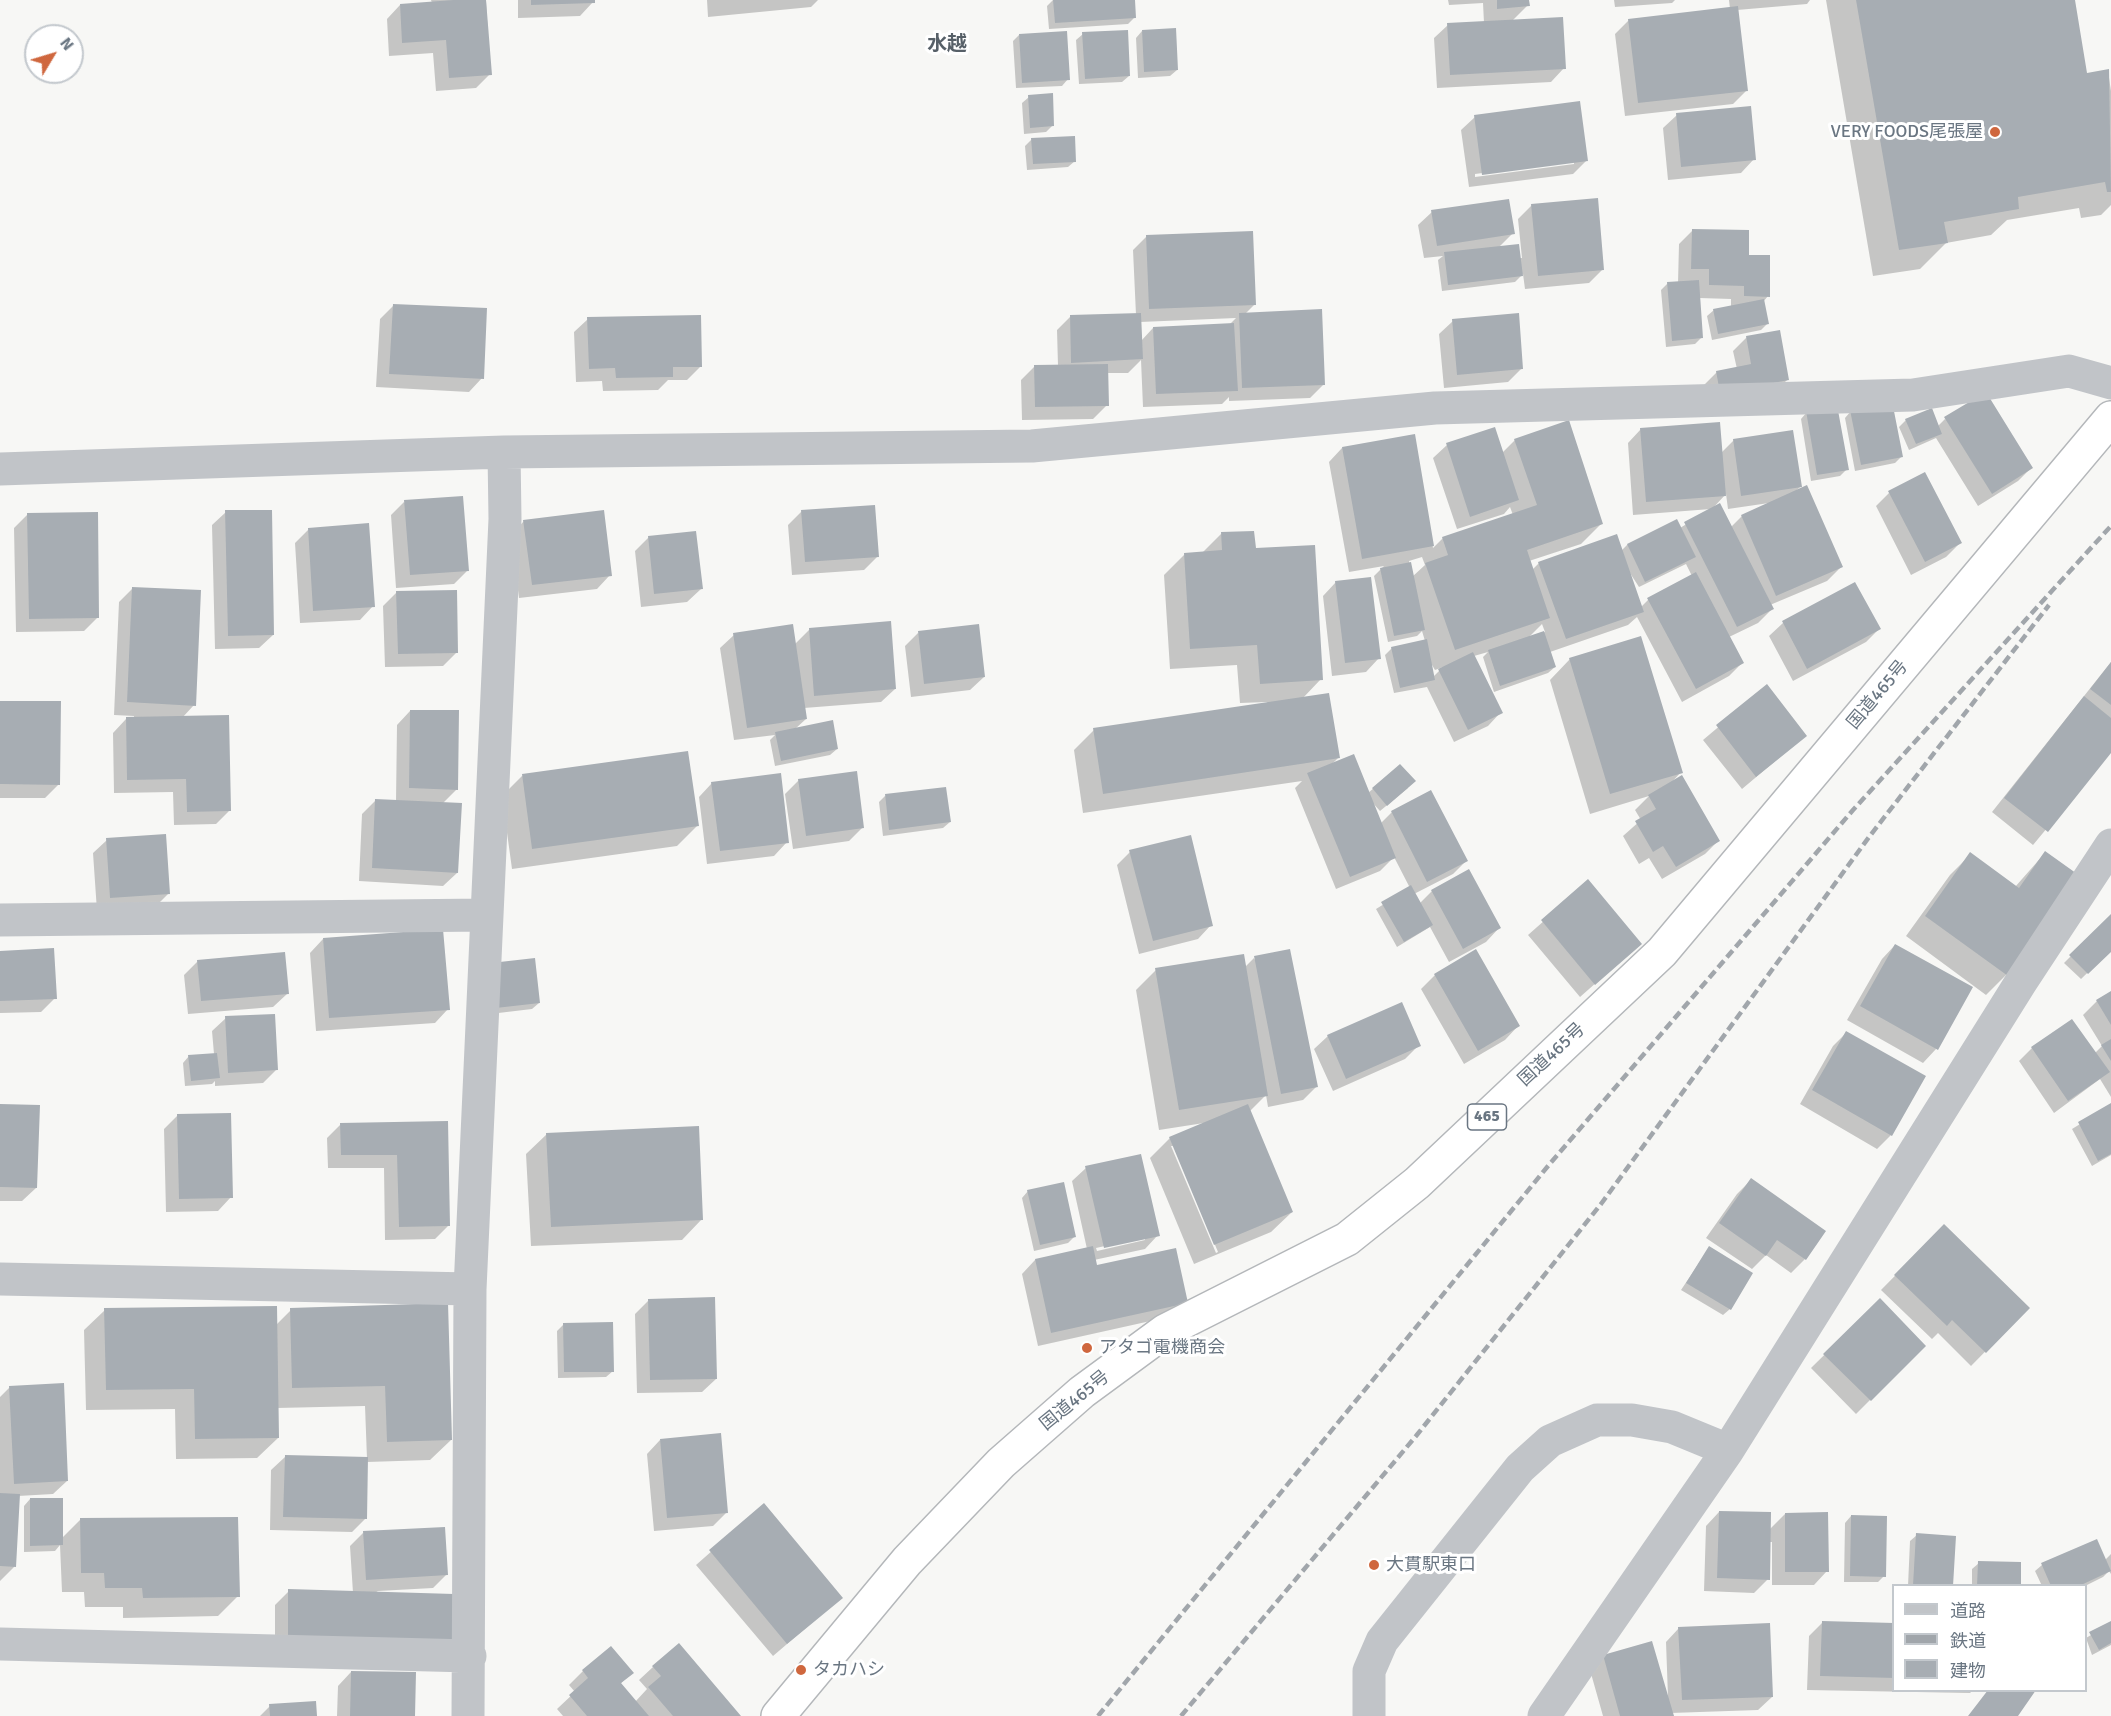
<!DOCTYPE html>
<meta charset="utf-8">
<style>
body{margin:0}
#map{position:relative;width:2111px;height:1716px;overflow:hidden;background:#f7f7f5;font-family:Signika,"Noto Sans JP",sans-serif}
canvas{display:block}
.legend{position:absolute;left:1892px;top:1584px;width:195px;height:108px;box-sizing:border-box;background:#fff;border:2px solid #c3c8cd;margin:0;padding:8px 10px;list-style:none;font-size:18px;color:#6a7682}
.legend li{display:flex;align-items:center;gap:12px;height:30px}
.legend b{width:30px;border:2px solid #c3c8cd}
.north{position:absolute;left:24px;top:24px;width:60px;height:60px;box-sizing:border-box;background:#fff;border:2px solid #c3c8cd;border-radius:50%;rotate:52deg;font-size:16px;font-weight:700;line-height:24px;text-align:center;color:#6a7682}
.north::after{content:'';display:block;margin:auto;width:21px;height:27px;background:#cf673e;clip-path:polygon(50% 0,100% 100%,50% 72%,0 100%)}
</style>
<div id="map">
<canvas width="2111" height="1716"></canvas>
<ul class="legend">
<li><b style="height:8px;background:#c1c4c8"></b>道路</li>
<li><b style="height:8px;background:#a1a6ab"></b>鉄道</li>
<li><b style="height:16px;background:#a7adb3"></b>建物</li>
</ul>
<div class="north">N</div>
</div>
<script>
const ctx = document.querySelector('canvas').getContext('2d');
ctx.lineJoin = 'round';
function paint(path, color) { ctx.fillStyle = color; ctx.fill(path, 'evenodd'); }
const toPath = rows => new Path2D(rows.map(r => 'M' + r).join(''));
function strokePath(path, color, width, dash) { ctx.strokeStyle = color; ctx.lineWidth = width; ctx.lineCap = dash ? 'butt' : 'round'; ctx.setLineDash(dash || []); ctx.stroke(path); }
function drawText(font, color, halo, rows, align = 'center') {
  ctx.font = font + ' Signika,"Noto Sans JP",sans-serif'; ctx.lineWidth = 6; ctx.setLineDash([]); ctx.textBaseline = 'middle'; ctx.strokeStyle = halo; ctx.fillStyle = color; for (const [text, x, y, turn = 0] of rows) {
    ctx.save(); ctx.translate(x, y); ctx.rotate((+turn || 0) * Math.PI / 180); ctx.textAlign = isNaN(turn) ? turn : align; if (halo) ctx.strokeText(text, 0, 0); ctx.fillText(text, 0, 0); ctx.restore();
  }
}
paint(toPath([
 [431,0,486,0,490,74,476,88,436,91,433,53,389,56,387,19,400,5,432,3],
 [518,0,593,0,593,2,580,16,518,18],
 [707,0,818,0,811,7,708,17],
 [1053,0,1133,0,1134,18,1128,24,1049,29,1047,6],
 [1448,0,1528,0,1528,5,1512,21,1564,68,1551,82,1437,88,1434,38,1448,25,1484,23,1483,3,1449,5],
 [1614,0,1675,0,1672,3,1615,7],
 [1729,0,1810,0,1807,4,1737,10,1746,91,1733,104,1625,116,1615,34,1629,20,1730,9],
 [1826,0,2073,0,2086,75,2108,71,2111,91,2111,205,2101,215,2081,218,2079,208,2007,220,1991,235,1946,243,1920,269,1873,276],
 [1142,31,1177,70,1170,76,1138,78,1136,38],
 [1083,34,1129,76,1122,82,1079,84,1076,40],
 [1019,35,1068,79,1062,86,1016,88,1013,41],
 [1029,97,1053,125,1046,132,1024,134,1022,103],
 [1677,115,1754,159,1741,173,1668,180,1663,128],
 [1475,117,1587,160,1573,174,1469,187,1461,130],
 [1574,161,1574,164,1475,177,1475,174],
 [1032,139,1075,161,1068,167,1027,170,1025,146],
 [1532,205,1602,270,1589,283,1525,289,1523,274,1515,282,1442,291,1438,260,1443,256,1424,258,1418,225,1432,212,1513,233,1499,247,1519,258,1522,258,1518,219],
 [1693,230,1748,257,1768,296,1763,302,1768,323,1761,330,1712,340,1707,316,1714,310,1731,307,1731,299,1699,298,1702,337,1695,344,1666,347,1661,290,1668,283,1678,283,1679,244],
 [1147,236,1255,304,1245,314,1324,384,1310,398,1229,401,1229,397,1222,404,1143,407,1141,360,1128,373,1107,373,1107,405,1093,419,1022,420,1021,380,1034,367,1058,366,1057,330,1070,317,1136,315,1133,250],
 [1236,318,1229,325,1153,328,1141,341,1140,322],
 [393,306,482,378,469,392,376,387,380,319],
 [588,319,701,366,687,380,668,380,658,390,603,391,602,381,576,382,574,332],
 [1453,321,1522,368,1508,382,1444,388,1439,334],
 [1747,337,1788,379,1774,393,1703,386,1717,372,1737,369,1733,351],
 [1851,411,1901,457,1895,463,1855,471,1845,418],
 [1807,412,1847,469,1840,476,1811,481,1801,419],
 [1945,419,2031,468,2018,481,1978,506,1936,438,1909,450,1899,427,1906,420,1938,426],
 [1641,429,1721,453,1734,440,1800,487,1795,492,1841,567,1827,581,1770,605,1772,609,1758,623,1729,637,1742,663,1729,676,1682,702,1637,617,1628,625,1550,652,1555,667,1548,673,1494,692,1483,657,1488,652,1474,656,1501,712,1488,726,1454,742,1427,687,1394,693,1385,655,1392,648,1425,641,1422,631,1417,636,1388,642,1374,576,1384,566,1349,572,1329,462,1342,448,1413,435,1433,548,1443,538,1513,515,1510,507,1504,514,1457,529,1433,458,1447,445,1502,453,1515,440,1601,524,1581,544,1529,561,1532,570,1539,563,1621,551,1627,545,1677,521,1680,528,1711,509,1633,515,1628,443],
 [1726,494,1728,509,1769,503,1742,516,1731,527,1712,509],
 [1422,557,1425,565,1412,577,1409,561],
 [1686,564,1692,576,1648,600,1641,607,1628,570,1639,587],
 [1542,624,1545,632,1528,638],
 [1429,660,1435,670,1443,667,1433,677],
 [1889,493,1960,543,1946,557,1911,575,1876,506],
 [404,502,467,571,454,584,396,588,391,515],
 [802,511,878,556,864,570,792,575,788,525],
 [226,512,273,635,259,648,215,649,212,525],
 [28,514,98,617,84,631,16,632,14,528],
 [524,521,610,575,597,589,519,598,511,535],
 [309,529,373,606,360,620,300,623,295,543],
 [1221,534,1254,550,1321,679,1302,699,1338,758,1331,765,1368,793,1400,766,1408,788,1380,811,1372,802,1380,824,1392,812,1430,792,1466,861,1453,874,1414,894,1420,903,1432,891,1468,871,1499,928,1486,942,1449,962,1430,927,1397,947,1376,909,1410,888,1394,857,1380,871,1336,889,1295,788,1302,781,1083,813,1074,750,1094,730,1268,704,1267,702,1240,703,1237,665,1170,669,1164,575,1185,554,1202,553],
 [649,537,701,589,687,602,641,607,635,551],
 [1336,582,1379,658,1366,672,1332,676,1323,596],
 [132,589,194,705,182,718,229,811,216,824,174,825,173,792,114,793,113,733,126,719,134,719,134,716,114,715,119,602],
 [397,592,457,652,443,666,385,667,383,606],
 [1783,623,1879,629,1866,642,1793,681,1769,636],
 [810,629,895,689,881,702,804,708,806,719,795,729,837,749,830,755,775,766,770,740,775,735,734,740,720,648,734,635,795,644],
 [918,633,984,677,970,690,911,697,905,646],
 [1570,659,1681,772,1672,782,1718,841,1705,854,1662,879,1649,858,1639,864,1623,836,1641,820,1635,810,1649,796,1590,814,1550,680],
 [2111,662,2111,751,2033,845,1992,812],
 [1767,686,1805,736,1742,789,1703,740],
 [0,702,59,784,45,798,0,798],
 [410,711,457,789,442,804,457,873,443,886,359,881,362,814,376,800,396,801,397,725],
 [522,776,697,826,677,846,512,869,502,796],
 [799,780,863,827,849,841,793,849,785,794],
 [712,783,787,842,774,856,707,864,699,797],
 [885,796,950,822,943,828,883,836,879,802],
 [107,840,169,893,155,907,97,911,93,853],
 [1130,852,1211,925,1198,939,1139,954,1117,865],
 [2045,853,2006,975,1986,995,1906,936,1950,875,1971,854,2015,887],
 [1588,882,1640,944,1580,997,1528,935],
 [2111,916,2111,950,2081,979,2064,963],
 [323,939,448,1009,435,1023,316,1031,310,953],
 [1895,945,1936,1049,1923,1063,1847,1020,1882,959],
 [0,952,55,998,41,1012,0,1013],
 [1254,958,1317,1086,1303,1100,1268,1107,1266,1095,1250,1111,1292,1212,1271,1232,1194,1264,1150,1158,1170,1138,1204,1123,1159,1130,1136,990,1156,970,1244,968],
 [1171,1146,1174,1146,1218,1252,1216,1253],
 [198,961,287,994,273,1007,188,1014,184,975],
 [486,970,539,1003,532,1009,490,1014],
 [1435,975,1518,1026,1505,1040,1464,1064,1421,989],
 [2111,993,2111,1097,2100,1079,2054,1113,2019,1061,2032,1048,2095,1053,2102,1046,2083,1015,2097,1001],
 [226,1018,276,1070,263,1083,215,1086,215,1081,212,1084,185,1086,183,1063,189,1056,214,1054,212,1031],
 [1847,1032,1891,1135,1877,1149,1800,1104,1833,1046],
 [1328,1036,1419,1045,1405,1059,1333,1091,1314,1049],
 [0,1105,36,1188,22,1201,0,1201],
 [2111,1105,2111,1155,2092,1166,2072,1129],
 [178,1115,231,1197,218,1211,166,1212,164,1129],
 [446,1122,448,1226,435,1239,385,1240,384,1168,328,1168,327,1138,341,1124],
 [547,1134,702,1219,682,1240,531,1246,526,1154],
 [1086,1168,1158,1235,1145,1249,1094,1260,1096,1267,1186,1302,1173,1316,1038,1346,1022,1274,1035,1260,1087,1249,1072,1181],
 [1145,1237,1145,1240,1097,1251,1096,1248],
 [1751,1180,1824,1231,1805,1259,1791,1273,1766,1255,1752,1269,1706,1238,1737,1194],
 [1028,1191,1074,1237,1068,1243,1034,1251,1022,1198],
 [1944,1226,2028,1308,1971,1366,1938,1333,1932,1339,1881,1290],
 [1709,1248,1730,1309,1723,1315,1681,1290],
 [1880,1300,1924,1346,1856,1414,1811,1368],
 [648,1301,716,1379,702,1392,637,1393,635,1314],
 [446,1305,451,1440,430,1460,367,1462,366,1518,352,1532,270,1530,271,1470,285,1457,367,1459,365,1406,277,1408,278,1438,257,1458,176,1459,175,1409,86,1410,84,1330,105,1310,276,1325,291,1310],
 [564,1324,613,1371,606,1377,558,1378,557,1331],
 [10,1387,67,1481,53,1494,18,1496,14,1567,0,1581,0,1397],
 [660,1440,726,1513,713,1526,654,1531,647,1454],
 [30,1499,61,1539,81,1519,238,1596,218,1616,123,1618,123,1607,85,1607,84,1592,62,1592,60,1545,55,1551,24,1552,24,1506],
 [764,1505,841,1598,773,1656,696,1565],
 [1719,1512,1769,1530,1785,1514,1827,1571,1814,1585,1772,1585,1772,1542,1769,1542,1768,1579,1754,1593,1704,1591,1706,1526],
 [1851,1516,1884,1576,1878,1582,1844,1582,1845,1523],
 [363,1533,447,1574,433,1588,378,1591,275,1651,275,1605,289,1591,353,1593,350,1546],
 [1917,1535,1951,1586,1908,1586,1910,1541],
 [2111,1554,2111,1574,2109,1571,2103,1577,2085,1586,2042,1586,2035,1571,2042,1565,2105,1560],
 [1979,1563,2019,1586,1972,1586,1972,1569],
 [1822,1623,1894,1624,1894,1690,1973,1690,1970,1693,1807,1690,1809,1636],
 [2111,1623,2111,1645,2092,1655,2086,1638],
 [1679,1628,1772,1697,1758,1710,1671,1713,1672,1716,1603,1716,1590,1670,1603,1656,1668,1697,1666,1642],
 [653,1667,739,1716,563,1716,557,1709,575,1692,569,1685,583,1671,632,1673,620,1684,635,1702,647,1689,639,1680],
 [351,1672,414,1716,337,1716,338,1686],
 [270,1706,316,1716,260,1716]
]), '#0003');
paint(toPath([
 [453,0,486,0,492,75,449,78,446,40,402,43,400,4],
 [531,0,595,0,595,3,531,5],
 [1053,0,1135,0,1136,18,1055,23],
 [1497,0,1529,0,1530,6,1497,9],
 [1856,0,2075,0,2087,73,2109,69,2111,192,2107,192,2105,182,2018,197,2019,209,1944,222,1948,243,1899,250],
 [1738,6,1748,91,1638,103,1628,19],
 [1563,17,1566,69,1450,75,1447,23],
 [1176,28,1178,70,1144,72,1142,30],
 [1128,30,1130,76,1085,79,1082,32],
 [1067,31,1070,80,1022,83,1019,34],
 [1053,93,1054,126,1030,128,1028,95],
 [1580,101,1588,161,1482,175,1474,115],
 [1751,106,1756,160,1681,167,1676,113],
 [1075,136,1076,162,1033,164,1031,138],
 [1598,198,1604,270,1538,276,1531,204],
 [1509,199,1515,234,1437,246,1431,210],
 [1692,229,1749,230,1749,255,1770,255,1770,297,1744,296,1744,286,1709,285,1709,269,1691,269],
 [1253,231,1256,305,1149,309,1146,235],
 [1519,244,1523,276,1448,285,1444,252],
 [1699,280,1703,338,1672,341,1667,282],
 [1764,299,1769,324,1718,334,1713,309],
 [393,304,487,308,484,379,389,374],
 [1322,309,1325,385,1242,388,1239,313],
 [1141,313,1143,359,1071,363,1070,315],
 [1519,313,1523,369,1457,375,1452,319],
 [701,315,702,367,673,367,673,377,616,378,615,368,589,369,587,317],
 [1234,323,1238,391,1156,394,1153,327],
 [1780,330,1789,380,1720,393,1716,371,1751,364,1746,336],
 [1108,364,1109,406,1035,407,1034,365],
 [1986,392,2033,468,1992,494,1944,417],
 [1892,401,1903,457,1861,465,1850,410],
 [1837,405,1849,470,1817,475,1806,411],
 [1932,408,1942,434,1916,444,1905,419],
 [1569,420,1603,524,1527,550,1550,618,1455,650,1425,563,1448,555,1442,537,1537,505,1514,439],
 [1720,422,1726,496,1646,502,1640,428],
 [1495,427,1519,500,1470,517,1446,443],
 [1793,430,1802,487,1741,496,1733,439],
 [1415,434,1434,546,1362,559,1342,447],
 [1925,472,1962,543,1925,562,1888,491],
 [1807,485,1843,567,1776,596,1741,515],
 [463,496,469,571,410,575,404,500],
 [1720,503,1774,609,1737,627,1684,522],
 [875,505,879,557,805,562,801,510],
 [225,510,272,510,274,635,228,636],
 [604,510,612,576,532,585,523,520],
 [98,512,99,618,29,619,27,513],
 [1677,519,1696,557,1645,582,1627,544],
 [369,523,375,607,313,611,308,528],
 [696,531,703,589,654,594,648,536],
 [1254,531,1256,548,1315,545,1323,680,1260,684,1257,645,1190,649,1184,553,1222,550,1221,532],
 [1617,534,1644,612,1566,639,1538,562],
 [1411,562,1425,630,1394,636,1380,568],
 [1696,572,1744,663,1696,689,1647,598],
 [1371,577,1381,659,1345,663,1335,581],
 [1855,582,1881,629,1807,669,1782,621],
 [132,587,201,590,196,706,127,702],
 [457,590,458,653,398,654,396,591],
 [891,621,896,689,814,696,809,628],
 [793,624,807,719,747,728,733,633],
 [979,624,985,677,924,684,918,631],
 [1544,631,1556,667,1500,686,1488,650],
 [1641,636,1683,773,1610,794,1569,658],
 [1427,639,1435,680,1400,688,1391,647],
 [1473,652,1503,713,1468,730,1438,669],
 [2111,662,2111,705,2090,689],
 [1767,684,1807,736,1756,777,1716,725],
 [1329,693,1340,758,1103,794,1093,728],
 [2084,696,2111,718,2111,753,2048,832,2004,798],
 [0,701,61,701,60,785,0,784],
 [410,710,459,710,458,790,409,788],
 [229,715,231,811,187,812,186,779,127,780,126,717],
 [833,720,838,749,781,761,775,732],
 [688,751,699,826,532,849,522,774],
 [1354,754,1396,858,1350,877,1307,773],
 [1400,764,1416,781,1387,806,1372,788],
 [857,771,864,828,806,836,798,779],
 [781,773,789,843,720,851,711,782],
 [1682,775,1720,841,1676,867,1663,846,1653,852,1635,821,1656,809,1648,795],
 [946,787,951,822,889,830,885,794],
 [1431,790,1468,861,1427,882,1391,811],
 [375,799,462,803,458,873,372,868],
 [166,834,170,894,110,898,106,838],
 [1191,835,1213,926,1153,941,1129,850],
 [2045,851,2080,876,2008,976,1925,916,1970,852,2019,888],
 [1469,869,1501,928,1463,949,1431,890],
 [1588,879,1642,944,1595,985,1541,920],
 [1411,885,1433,925,1404,942,1381,902],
 [2111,914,2111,952,2088,974,2069,955],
 [443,929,450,1010,329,1018,323,938],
 [1895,944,1973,987,1938,1050,1860,1006],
 [54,948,57,999,0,1001,0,951],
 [1290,949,1318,1087,1281,1094,1254,956],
 [1476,949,1520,1026,1478,1051,1434,974],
 [285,952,289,994,201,1001,197,960],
 [1244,954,1268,1096,1179,1110,1155,968],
 [535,958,540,1003,496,1008,491,963],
 [2111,991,2111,1025,2096,1000],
 [1402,1002,1421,1046,1346,1079,1327,1035],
 [275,1014,278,1070,228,1073,225,1016],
 [2072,1019,2110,1072,2068,1101,2031,1047],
 [1846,1031,1926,1076,1892,1136,1812,1090],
 [2111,1039,2111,1061,2101,1045],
 [217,1053,220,1078,191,1081,188,1055],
 [2111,1103,2111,1154,2098,1161,2078,1122],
 [0,1104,40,1105,37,1188,0,1187],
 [1248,1104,1293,1212,1214,1245,1169,1137],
 [231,1113,233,1198,179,1199,177,1114],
 [448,1121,450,1226,399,1227,397,1155,341,1155,340,1123],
 [699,1126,703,1220,551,1227,546,1133],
 [1141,1154,1160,1236,1104,1248,1085,1166],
 [1751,1178,1826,1231,1806,1260,1777,1240,1766,1256,1719,1223],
 [1064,1182,1076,1237,1040,1245,1027,1190],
 [1944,1224,2030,1308,1986,1353,1952,1320,1947,1326,1894,1275],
 [1093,1246,1097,1265,1176,1248,1188,1303,1051,1333,1035,1259],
 [1709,1246,1753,1273,1731,1310,1686,1283],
 [715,1297,717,1379,650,1380,648,1299],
 [1880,1298,1926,1346,1871,1401,1823,1354],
 [448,1303,452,1440,387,1442,385,1386,292,1388,290,1308],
 [277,1306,279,1438,195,1439,194,1389,106,1390,104,1308],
 [613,1322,614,1372,564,1372,563,1323],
 [64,1383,68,1481,14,1484,9,1386],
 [721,1433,728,1513,667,1518,660,1439],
 [285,1455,368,1457,367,1519,283,1517],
 [0,1493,20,1494,16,1567,0,1566],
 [30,1498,63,1498,63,1545,30,1546],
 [764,1503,843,1598,787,1644,709,1550],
 [1719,1511,1771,1512,1770,1580,1717,1578],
 [1828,1512,1829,1572,1785,1572,1785,1513],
 [1851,1515,1887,1516,1886,1577,1850,1576],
 [238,1517,240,1597,143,1598,142,1588,105,1588,104,1573,81,1573,80,1518],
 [445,1527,448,1575,366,1580,363,1531],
 [1916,1533,1956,1536,1953,1586,1913,1585],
 [2097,1539,2111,1571,2079,1586,2051,1586,2041,1563],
 [1978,1561,2021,1562,2021,1586,1977,1586],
 [288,1589,454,1594,452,1642,288,1638],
 [1822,1621,1894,1623,1894,1678,1820,1676],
 [2111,1621,2111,1643,2099,1650,2089,1632],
 [1770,1623,1773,1697,1682,1700,1678,1627],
 [1652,1641,1674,1716,1620,1716,1603,1655],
 [679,1643,741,1716,673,1716,648,1687,661,1676,652,1666],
 [611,1646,634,1673,621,1683,649,1716,587,1716,569,1695,588,1678,582,1670],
 [351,1671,416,1672,415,1716,350,1716],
 [1988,1690,2036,1690,2018,1716,1968,1716],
 [316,1701,317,1716,270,1716,269,1704]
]), '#a7adb3');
const highway = toPath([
 [778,1716,907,1561,1001,1463,1082,1392,1165,1331,1347,1239,1417,1183,1662,952,2111,418]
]);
strokePath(highway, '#b4b7ba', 36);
strokePath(toPath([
 [0,469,504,452,1032,446,1435,408,1913,395,2069,371,2111,383],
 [0,920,486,915],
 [0,1279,470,1289],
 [0,1644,470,1656],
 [468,1716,470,1289,505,519,504,452],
 [1369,1716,1369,1671,1382,1641,1520,1468,1550,1441,1597,1420,1632,1420,1672,1427,1728,1450],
 [1544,1716,1728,1450,2021,982,2111,845]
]), '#c1c4c8', 33);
strokePath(highway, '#fff', 33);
strokePath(toPath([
 [1098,1716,1548,1166,1853,810,2110,527],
 [1181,1716,1416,1436,1601,1204,1869,837,2049,605]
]), '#a1a6ab', 4.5, [9, 4.5]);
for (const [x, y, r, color] of [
 [1995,132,6,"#cf673e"],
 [1087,1348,6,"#cf673e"],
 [1374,1565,6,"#cf673e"],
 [801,1670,6,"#cf673e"]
]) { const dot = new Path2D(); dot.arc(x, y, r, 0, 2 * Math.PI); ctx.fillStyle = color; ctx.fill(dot); strokePath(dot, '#fff', 2); }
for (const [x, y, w] of [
 [1487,1117,39]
]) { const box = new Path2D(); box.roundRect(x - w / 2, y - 13, w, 26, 4.5); ctx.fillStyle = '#fff'; ctx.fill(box); strokePath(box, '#6a7682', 1.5); }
drawText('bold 16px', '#6a7682', null, [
 ["465",1487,1117]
]);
drawText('18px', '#6a7682', '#fff', [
 ["VERY FOODS尾張屋",1983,132,"right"],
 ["アタゴ電機商会",1099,1348],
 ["大貫駅東口",1386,1565],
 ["タカハシ",813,1670]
], 'left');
drawText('18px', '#6a7682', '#fff', [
 ["国道465号",1878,695,-50],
 ["国道465号",1552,1055,-43],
 ["国道465号",1075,1401,-39]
]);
drawText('bold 20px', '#576068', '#fff', [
 ["水越",947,45]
]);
</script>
